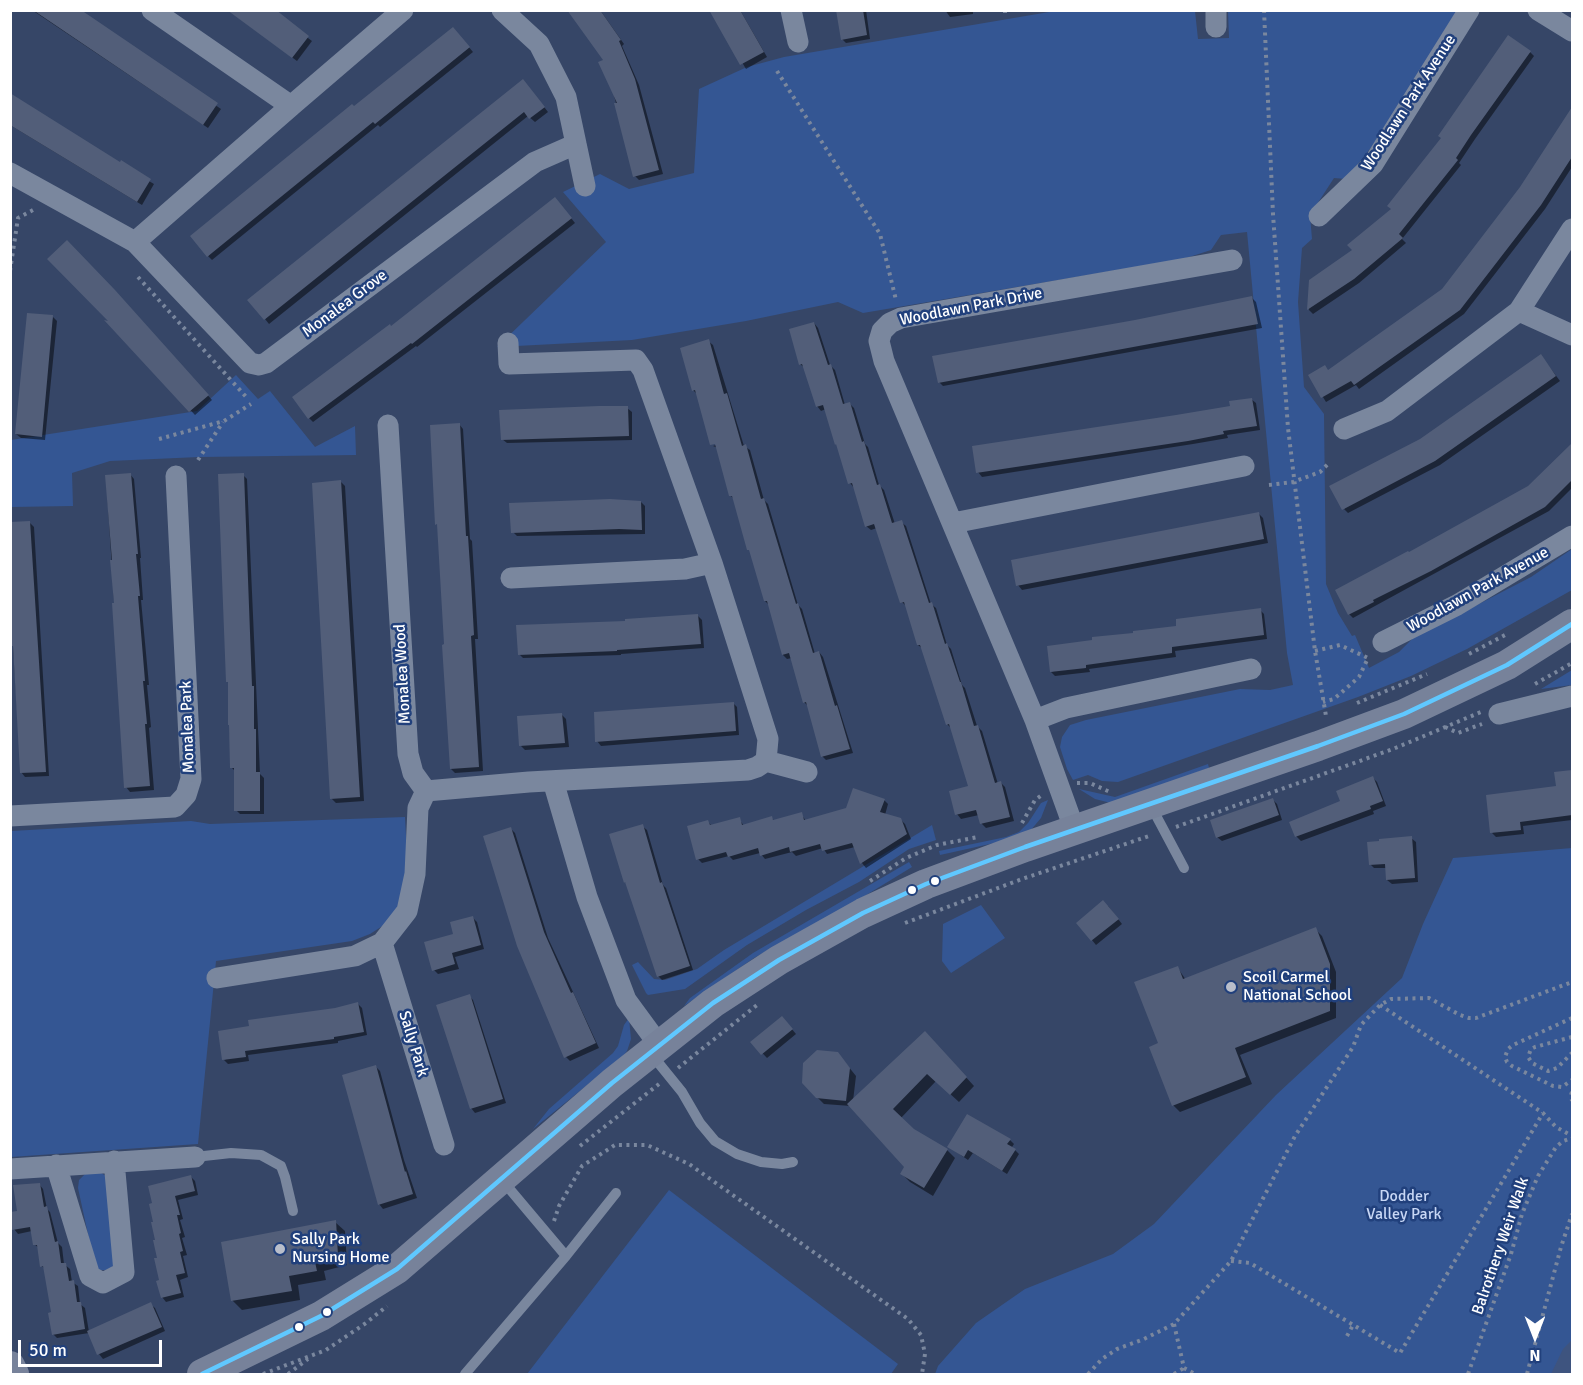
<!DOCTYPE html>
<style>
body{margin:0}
#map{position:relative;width:1583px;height:1385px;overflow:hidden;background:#364667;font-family:Signika,sans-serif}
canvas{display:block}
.frame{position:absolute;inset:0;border:12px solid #fff;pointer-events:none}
.north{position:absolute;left:1505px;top:1307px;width:60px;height:60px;-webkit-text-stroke:4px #21407c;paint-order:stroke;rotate:180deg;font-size:16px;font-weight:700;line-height:24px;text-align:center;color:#fff}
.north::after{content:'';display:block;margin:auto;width:21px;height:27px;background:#fff;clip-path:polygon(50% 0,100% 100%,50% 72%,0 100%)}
.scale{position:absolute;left:18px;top:1340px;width:144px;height:27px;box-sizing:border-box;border:3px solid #fff;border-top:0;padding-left:8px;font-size:18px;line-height:21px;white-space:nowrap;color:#fff;-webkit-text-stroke:4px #21407c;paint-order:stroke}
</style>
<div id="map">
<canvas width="1583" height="1385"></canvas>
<div class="frame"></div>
<div class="north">N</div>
<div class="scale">50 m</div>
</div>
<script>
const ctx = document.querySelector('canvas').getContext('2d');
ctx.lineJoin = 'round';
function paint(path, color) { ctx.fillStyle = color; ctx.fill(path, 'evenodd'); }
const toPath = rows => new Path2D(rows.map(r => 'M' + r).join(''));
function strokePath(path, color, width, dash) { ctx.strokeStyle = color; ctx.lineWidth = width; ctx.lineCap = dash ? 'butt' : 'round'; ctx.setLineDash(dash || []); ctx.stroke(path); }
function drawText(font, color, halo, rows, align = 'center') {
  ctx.font = font + ' Signika,sans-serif'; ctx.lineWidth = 5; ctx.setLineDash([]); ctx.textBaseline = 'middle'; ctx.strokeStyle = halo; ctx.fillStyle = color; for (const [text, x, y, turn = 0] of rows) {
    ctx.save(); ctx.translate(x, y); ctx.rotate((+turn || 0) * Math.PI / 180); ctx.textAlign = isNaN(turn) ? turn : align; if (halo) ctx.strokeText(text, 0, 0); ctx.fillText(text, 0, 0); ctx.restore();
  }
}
paint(toPath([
 [1055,11,1195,11,1198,39,1229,38,1228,11,1460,11,1374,144,1346,179,1334,178,1310,215,1312,239,1302,248,1298,302,1304,387,1324,414,1326,584,1338,613,1352,636,1355,635,1369,668,1399,652,1413,638,1531,577,1572,549,1572,590,1467,649,1411,676,1358,697,1118,782,1102,781,1088,775,1073,780,1067,769,1060,747,1062,737,1070,725,1086,720,1240,689,1270,690,1293,685,1287,653,1247,232,1221,235,1211,250,1183,259,863,313,838,302,746,321,632,340,497,347,606,242,563,192,600,174,629,189,694,173,699,89,747,67,784,57],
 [236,375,258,399,270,391,315,447,355,426,356,455,199,457,110,461,72,473,73,506,11,507,11,440,197,411],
 [1572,670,1572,685,1541,689],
 [1208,764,1209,768,1118,801,1111,803,1095,799,1079,789,1115,797],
 [1048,800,1041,818,1030,831,1008,840,940,855,939,851,1006,837,1019,832,1028,823,1041,803],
 [405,817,408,872,402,903,384,925,370,934,352,941,216,961,198,1144,11,1157,11,831,191,821,210,824],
 [932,825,936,840,909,849,859,882,806,910,747,945,685,989,648,995,646,993,632,965,638,962,654,979,665,980,697,969,724,950],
 [1572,848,1572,1374,935,1374,938,1366,976,1323,1025,1289,1113,1254,1154,1224,1276,1095,1402,978,1423,924,1453,858],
 [909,862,912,867,863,897,754,958,684,1006,690,998,753,953],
 [981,905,1005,938,951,973,942,961,943,924],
 [629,1018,631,1039,627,1051,623,1056,533,1129,549,1109,613,1053,618,1046,624,1025],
 [88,1171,98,1171,106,1176,114,1263,112,1268,106,1270,100,1270,97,1268,94,1262,78,1188,79,1180],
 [669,1190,898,1364,891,1374,527,1374]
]), '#345693');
paint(toPath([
 [1572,1340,1572,1374,1551,1374,1563,1349]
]), '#3e547f');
paint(toPath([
 [32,10,77,10,221,109,208,128],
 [228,10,270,10,312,41,297,61],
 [600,10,624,44,622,46,639,85,663,174,639,180,635,176,605,61],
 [711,10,740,10,767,57,746,69],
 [838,10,866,10,870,39,846,43,842,39],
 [945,10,973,10,973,14,950,17],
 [457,33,473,52,380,127,378,125,212,260,208,256,354,108],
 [1530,52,1534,56,1475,139,1459,163,1461,165,1402,239,1406,243,1359,283,1313,314,1309,310,1310,280,1354,251,1393,210],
 [527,85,548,112,535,122,528,116,269,324,265,319],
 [1572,109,1572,167,1545,209,1464,314,1359,389,1356,385,1326,402,1310,376,1329,371,1443,290,1521,188],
 [10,125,120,164,154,184,142,205],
 [559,203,575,223,417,347,416,346,313,422,309,418,391,328],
 [120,297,212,400,195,415,108,322],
 [1252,298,1256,302,1262,328,943,386,939,382,1135,322],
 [53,317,57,321,45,440,21,438,16,434],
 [814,323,818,328,830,365,835,370,845,405,849,403,854,408,865,444,868,447,879,485,884,490,895,524,901,522,906,526,931,604,936,608,947,645,951,649,962,685,965,688,977,726,982,731,998,784,1001,783,1005,787,1014,821,986,828,982,824,979,815,961,819,957,814,970,787,952,729,947,724,923,649,918,645,906,606,902,602,877,528,871,530,866,526,855,489,850,483,826,409,821,411,817,406,806,369,800,364],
 [708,341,713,345,744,446,750,450,764,500,768,504,798,605,802,609,815,654,819,652,823,657,853,753,826,760,822,756,808,706,804,702,792,658,787,659,783,655,769,605,765,601,735,500,731,496,718,448,713,446,722,443,712,444,698,395,693,390],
 [1545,361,1560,381,1440,465,1348,513,1344,509,1421,440],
 [1251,399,1256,403,1260,430,1227,435,1228,438,1193,444,982,477,978,472,1232,407],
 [627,408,632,412,632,440,507,443,502,439],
 [459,424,463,429,470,539,472,541,478,639,475,639,483,771,455,773,451,769,439,526,437,524],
 [1572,445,1572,488,1549,511,1353,618,1349,614,1409,554,1529,487],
 [130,474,134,479,141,558,140,558,143,600,141,600,149,685,147,685,151,727,149,728,154,790,130,792,126,787,106,476],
 [243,475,247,479,260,774,264,778,264,814,240,814,236,810,235,771,231,767,225,599],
 [341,482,345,486,364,801,336,803,331,798],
 [641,502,645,506,645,534,517,536,513,532],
 [1259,514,1263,518,1268,543,1022,590,1018,585],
 [10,523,30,523,34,527,49,776,25,777,21,772,10,598],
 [1260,610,1264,614,1267,639,1175,651,1176,657,1089,669,1090,672,1055,676,1051,672,1178,627],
 [698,616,702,620,704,648,621,654,621,655,523,658,519,654,627,622],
 [733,703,737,707,739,735,601,746,597,741],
 [562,715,566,719,569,747,525,750,521,746],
 [1572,772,1572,820,1523,826,1524,834,1496,837,1492,833,1558,787,1556,774],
 [1373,778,1377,782,1386,806,1373,811,1374,814,1301,841,1296,836],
 [884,800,888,804,885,815,900,819,905,824,911,839,866,868,862,863,855,847,827,854,823,848,796,856,792,852,765,859,760,853,733,860,729,856,702,863,698,859,708,822,712,826,739,819,744,826,771,818,775,821,801,814,806,821],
 [1273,800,1277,804,1282,820,1222,841,1217,837],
 [642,826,647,830,663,885,666,888,693,970,662,980,658,976,628,885,625,882],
 [511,829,515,833,548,938,599,1048,570,1061,566,1057],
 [1411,838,1416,842,1418,882,1392,884,1387,880,1386,868,1374,868,1370,864],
 [1108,906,1122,924,1096,945,1078,923],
 [472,917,477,922,484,949,455,957,459,969,438,974,434,970,455,935],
 [1315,929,1322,936,1336,972,1336,1018,1240,1055,1252,1084,1180,1112,1173,1105,1160,1044,1177,967,1186,980],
 [469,996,473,1000,506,1103,475,1113,471,1108],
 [358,1004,362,1008,367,1035,338,1041,338,1043,248,1055,249,1061,228,1064,224,1060,335,1009],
 [786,1022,796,1034,767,1058,752,1042],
 [933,1041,974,1086,959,1102,936,1081,901,1118,913,1130,947,1150,955,1158,933,1196,910,1182,902,1174,906,1167,851,1106,824,1104,817,1097,844,1061,856,1076,853,1101],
 [376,1067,380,1071,404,1160,417,1198,383,1209,379,1204],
 [1010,1140,1014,1144,1012,1147,1019,1154,1007,1174,973,1153,968,1160,949,1147],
 [191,1177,195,1181,198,1195,178,1200,183,1219,180,1220,185,1237,182,1238,187,1255,183,1256,188,1277,180,1280,184,1297,166,1302,162,1297,157,1241,151,1205],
 [39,1184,43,1189,47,1209,50,1212,58,1243,62,1247,64,1264,70,1269,72,1282,78,1286,80,1304,85,1308,89,1332,150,1304,155,1308,165,1331,103,1359,99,1354,89,1333,57,1338,53,1334,53,1314,46,1270,42,1266,39,1248,34,1244,32,1231,18,1234,14,1229,19,1212],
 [335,1222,345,1231,347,1265,324,1271,326,1280,298,1285,300,1300,242,1310,232,1300]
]), '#0007');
paint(toPath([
 [33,10,81,10,218,103,203,125],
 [227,10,276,10,309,36,292,58],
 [567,10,600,10,621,40,619,41,635,79,659,170,633,177,614,103,617,103,598,62,603,60],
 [709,10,740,10,764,52,740,65],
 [836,10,863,10,867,35,841,40],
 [453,27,470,47,375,124,373,122,207,257,190,236,352,104,354,106],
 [1508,35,1531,51,1471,135,1456,158,1458,160,1399,234,1403,238,1354,279,1307,310,1309,280,1352,250,1347,245,1391,209,1387,206,1441,138,1438,136],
 [523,79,545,107,529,119,524,112,264,320,247,300],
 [10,93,120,162,121,160,151,179,137,202,10,125],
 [1572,107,1572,157,1541,205,1460,310,1354,385,1351,381,1321,398,1308,375,1325,365,1328,370,1442,289,1520,187],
 [555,197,572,218,412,344,411,343,308,419,292,397,390,324,391,326],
 [67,240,115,290,209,395,189,412,104,320,108,321,47,259],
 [1252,296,1258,324,938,383,932,356,1135,320],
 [27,313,53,315,42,437,15,434],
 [814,322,828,365,831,364,843,404,850,402,862,442,864,441,877,485,880,484,892,523,902,520,929,603,932,602,945,644,947,643,960,682,961,682,974,726,978,725,995,783,1001,781,1010,817,980,824,976,810,955,815,949,791,968,786,949,724,946,725,920,645,917,645,904,602,900,603,874,524,865,527,852,483,848,484,836,444,835,445,823,405,816,407,802,364,799,365,789,329],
 [709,339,724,394,727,393,742,446,746,444,761,499,764,498,796,604,798,603,813,653,819,651,835,706,837,705,850,749,821,757,806,702,803,703,789,653,782,655,767,601,764,601,749,550,747,550,732,496,729,496,715,444,710,445,695,390,692,391,680,348],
 [1541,354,1556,376,1435,461,1342,510,1329,486,1420,439],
 [1252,398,1257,426,1223,431,1224,434,1188,441,976,473,972,446,1176,415,1230,406,1229,401],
 [599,406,628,406,629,436,501,440,499,410],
 [460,423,466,536,468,536,471,581,474,635,471,636,479,767,450,769,442,645,444,644,437,524,435,525,430,425],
 [1572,443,1572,480,1545,507,1431,571,1373,600,1374,602,1348,615,1335,590,1408,551,1409,552,1528,486],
 [131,473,138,554,136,554,140,596,138,596,145,681,143,681,147,724,145,724,150,786,124,788,112,603,114,603,110,560,112,560,105,475],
 [244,473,252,686,254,686,254,729,256,729,256,772,260,772,260,811,234,811,234,768,230,768,229,725,228,725,228,682,226,682,218,474],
 [341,480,360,797,330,799,312,483],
 [610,499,641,501,642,530,619,529,511,533,509,503],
 [1259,512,1264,539,1016,586,1011,560],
 [30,521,46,772,20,773,13,646,11,646,10,522],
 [1261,608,1264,635,1172,647,1172,653,1086,665,1086,668,1050,672,1047,646,1092,640,1092,637,1133,633,1133,631,1176,626,1176,619],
 [698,614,701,644,617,650,617,651,518,655,516,625,625,621,625,619],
 [734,702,736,731,595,742,594,712],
 [562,713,565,743,519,746,517,716],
 [1572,770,1572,815,1520,822,1521,830,1490,833,1486,795,1556,786,1554,772],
 [1373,776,1383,801,1370,806,1371,809,1295,837,1289,822,1340,801,1336,791],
 [853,788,885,799,880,812,901,818,907,834,860,864,852,843,822,851,820,844,790,852,789,847,760,856,758,848,728,857,726,852,696,860,687,826,708,820,710,825,740,817,742,825,772,816,773,820,802,812,804,820,846,808],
 [1273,798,1279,815,1216,838,1210,820],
 [643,824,660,883,662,882,690,966,657,977,625,882,624,883,609,834],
 [511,827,544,932,571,993,573,992,596,1043,564,1058,517,946,483,836],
 [1412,836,1415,878,1386,880,1385,864,1369,865,1367,842,1379,841,1379,839],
 [1103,900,1119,919,1091,941,1076,923],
 [473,916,481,945,452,953,455,964,432,971,424,942,453,934,450,922],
 [1316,927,1330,964,1330,1011,1235,1048,1246,1077,1172,1106,1149,1047,1158,1043,1134,982,1178,966,1183,979],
 [470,994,503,1099,470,1109,436,1005],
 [358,1002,364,1032,334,1037,334,1039,245,1051,246,1057,222,1060,218,1031,249,1026,248,1020,335,1008],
 [782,1016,793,1029,761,1055,750,1042],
 [925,1031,967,1077,950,1095,927,1074,893,1109,914,1129,948,1149,924,1188,900,1174,904,1167,847,1104],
 [817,1050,838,1052,850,1068,846,1101,816,1098,802,1083,803,1063],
 [376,1065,405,1172,406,1171,413,1194,378,1205,342,1075],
 [967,1114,1011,1139,1007,1144,1016,1149,1002,1171,968,1150,964,1157,947,1147],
 [191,1175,195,1191,175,1196,180,1215,177,1215,181,1233,179,1234,183,1251,180,1252,185,1273,176,1275,181,1293,161,1298,156,1281,159,1280,154,1258,157,1258,153,1240,155,1240,151,1222,153,1222,149,1204,152,1203,148,1186],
 [40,1183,44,1207,47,1206,55,1242,58,1241,61,1263,66,1263,69,1281,74,1280,77,1302,81,1302,85,1329,52,1335,48,1313,51,1312,43,1266,40,1267,37,1245,33,1245,30,1227,12,1230,10,1212,17,1211,13,1185],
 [336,1220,338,1256,315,1262,317,1271,289,1276,292,1291,231,1301,221,1242],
 [151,1302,162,1327,97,1355,87,1331]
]), '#525e79');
strokePath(toPath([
 [1005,10,1005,15],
 [1264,10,1273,214,1288,428,1315,651,1326,716],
 [777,71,880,234,896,300],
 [10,271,18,218,35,209],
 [138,277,248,399],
 [159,439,224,421,251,404],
 [198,460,223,422],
 [1269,485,1293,482,1320,472,1329,463],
 [1315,651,1340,645,1368,658,1359,677,1334,699,1323,702],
 [1469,654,1507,634],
 [1535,684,1572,663],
 [1357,703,1427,674],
 [1445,727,1458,733,1482,724],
 [1077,783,1090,783,1110,792],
 [1022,823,1035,800,1042,795],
 [1176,827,1393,749,1481,712],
 [870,881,906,858,937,845,978,837],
 [905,923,1022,879,1152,835],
 [1380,1005,1543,1113,1556,1127,1572,1136],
 [1572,1018,1513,1045,1508,1049,1505,1057,1507,1062,1512,1066,1553,1086,1562,1087,1572,1080],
 [1572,1037,1535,1047,1531,1049,1528,1057,1532,1063,1548,1071,1557,1068,1572,1053],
 [678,1068,757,1005],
 [1572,1092,1571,1095,1572,1101],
 [580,1146,659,1084],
 [554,1221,559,1206,582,1166,615,1145,647,1145,689,1164,908,1319,921,1335,925,1354,922,1374],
 [1231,1261,1250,1263,1400,1353,1543,1113],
 [1174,1324,1184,1368,1195,1374],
 [1347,1336,1353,1325],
 [263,1374,326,1350,366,1323,387,1306],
 [288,1374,308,1359],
 [1088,1374,1102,1359,1117,1349,1144,1339,1174,1324,1231,1261,1295,1136,1353,1047,1361,1025,1380,1005,1391,999,1429,998,1460,1015,1469,1018,1476,1018,1572,982],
 [1174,1374,1184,1368],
 [1468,1374,1511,1254,1522,1214,1538,1176,1556,1147,1563,1141,1572,1138],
 [1527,1374,1561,1247,1572,1214]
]), '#7a879e', 4, [3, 4.5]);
strokePath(toPath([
 [1151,806,1184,868],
 [652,1055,682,1092,700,1123,715,1141,737,1154,761,1162,782,1164,793,1162],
 [195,1157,231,1153,261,1155,281,1166,285,1177,293,1211],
 [566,1256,616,1193],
 [465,1374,566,1256,502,1180]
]), '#7a879e', 10);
strokePath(toPath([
 [152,10,291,106,403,10],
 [502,10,539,44,566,97,585,186],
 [791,10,798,42],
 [1216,10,1216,27],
 [1538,10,1572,31],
 [10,173,135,242,250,363,259,365,266,363,535,162,576,144],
 [1319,216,1373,164,1469,10],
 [1572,229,1519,311,1572,335],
 [135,242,291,106],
 [388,425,408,754,413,773,426,791,529,782,748,770,757,767,766,761,768,739,712,563,643,370,636,360,509,364,508,343],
 [1344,429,1387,411,1519,311],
 [953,523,1244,466],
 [511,578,685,569,712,563],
 [1383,642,1457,605,1572,536],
 [1499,714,1572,696],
 [1035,720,1066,708,1251,669],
 [766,761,807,772],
 [553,781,587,897,626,1000,659,1045],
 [10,816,175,807,186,795,191,779,176,476],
 [1075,831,1035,720,884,361,879,341,882,331,890,323,901,318,1232,260],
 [382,943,444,1145],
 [217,978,355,956,382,943,407,911,415,874,418,808,426,791],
 [56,1165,90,1276,103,1283,124,1272,114,1161],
 [10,1169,195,1157]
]), '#7a879e', 21);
strokePath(toPath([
 [10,1366,14,1374],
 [202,1374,321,1316,397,1269,612,1083,713,1003,779,960,863,913,926,884,1025,847,1318,746,1404,714,1507,665,1572,624]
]), '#77829a', 30);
strokePath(toPath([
 [202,1374,321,1316,397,1269,612,1083,713,1003,779,960,863,913,926,884,1025,847,1318,746,1404,714,1507,665,1572,624]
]), '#60c8ff', 4.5);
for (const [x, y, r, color] of [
 [935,881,5,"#fff"],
 [912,890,5,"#fff"],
 [1231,987,6,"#b9beca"],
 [280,1249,6,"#b9beca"],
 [327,1312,5,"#fff"],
 [299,1327,5,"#fff"]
]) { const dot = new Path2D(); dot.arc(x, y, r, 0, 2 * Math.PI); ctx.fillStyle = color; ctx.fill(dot); strokePath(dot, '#21407c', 2); }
drawText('16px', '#fff', '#21407c', [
 ["Woodlawn Park Avenue",1409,103,-57],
 ["Monalea Grove",345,304,-37],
 ["Woodlawn Park Drive",971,307,-11],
 ["Woodlawn Park Avenue",1478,590,-29],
 ["Monalea Wood",403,674,-93],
 ["Monalea Park",188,727,-92],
 ["Sally Park",413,1044,73],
 ["Balrothery Weir Walk",1501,1246,-71]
]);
drawText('16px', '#fff', '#21407c', [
 ["Scoil Carmel",1243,978],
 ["National School",1243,996],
 ["Sally Park",292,1240],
 ["Nursing Home",292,1258]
], 'left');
drawText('16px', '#c8d7f5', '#21407c', [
 ["Dodder",1404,1197],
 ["Valley Park",1404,1215]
]);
</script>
